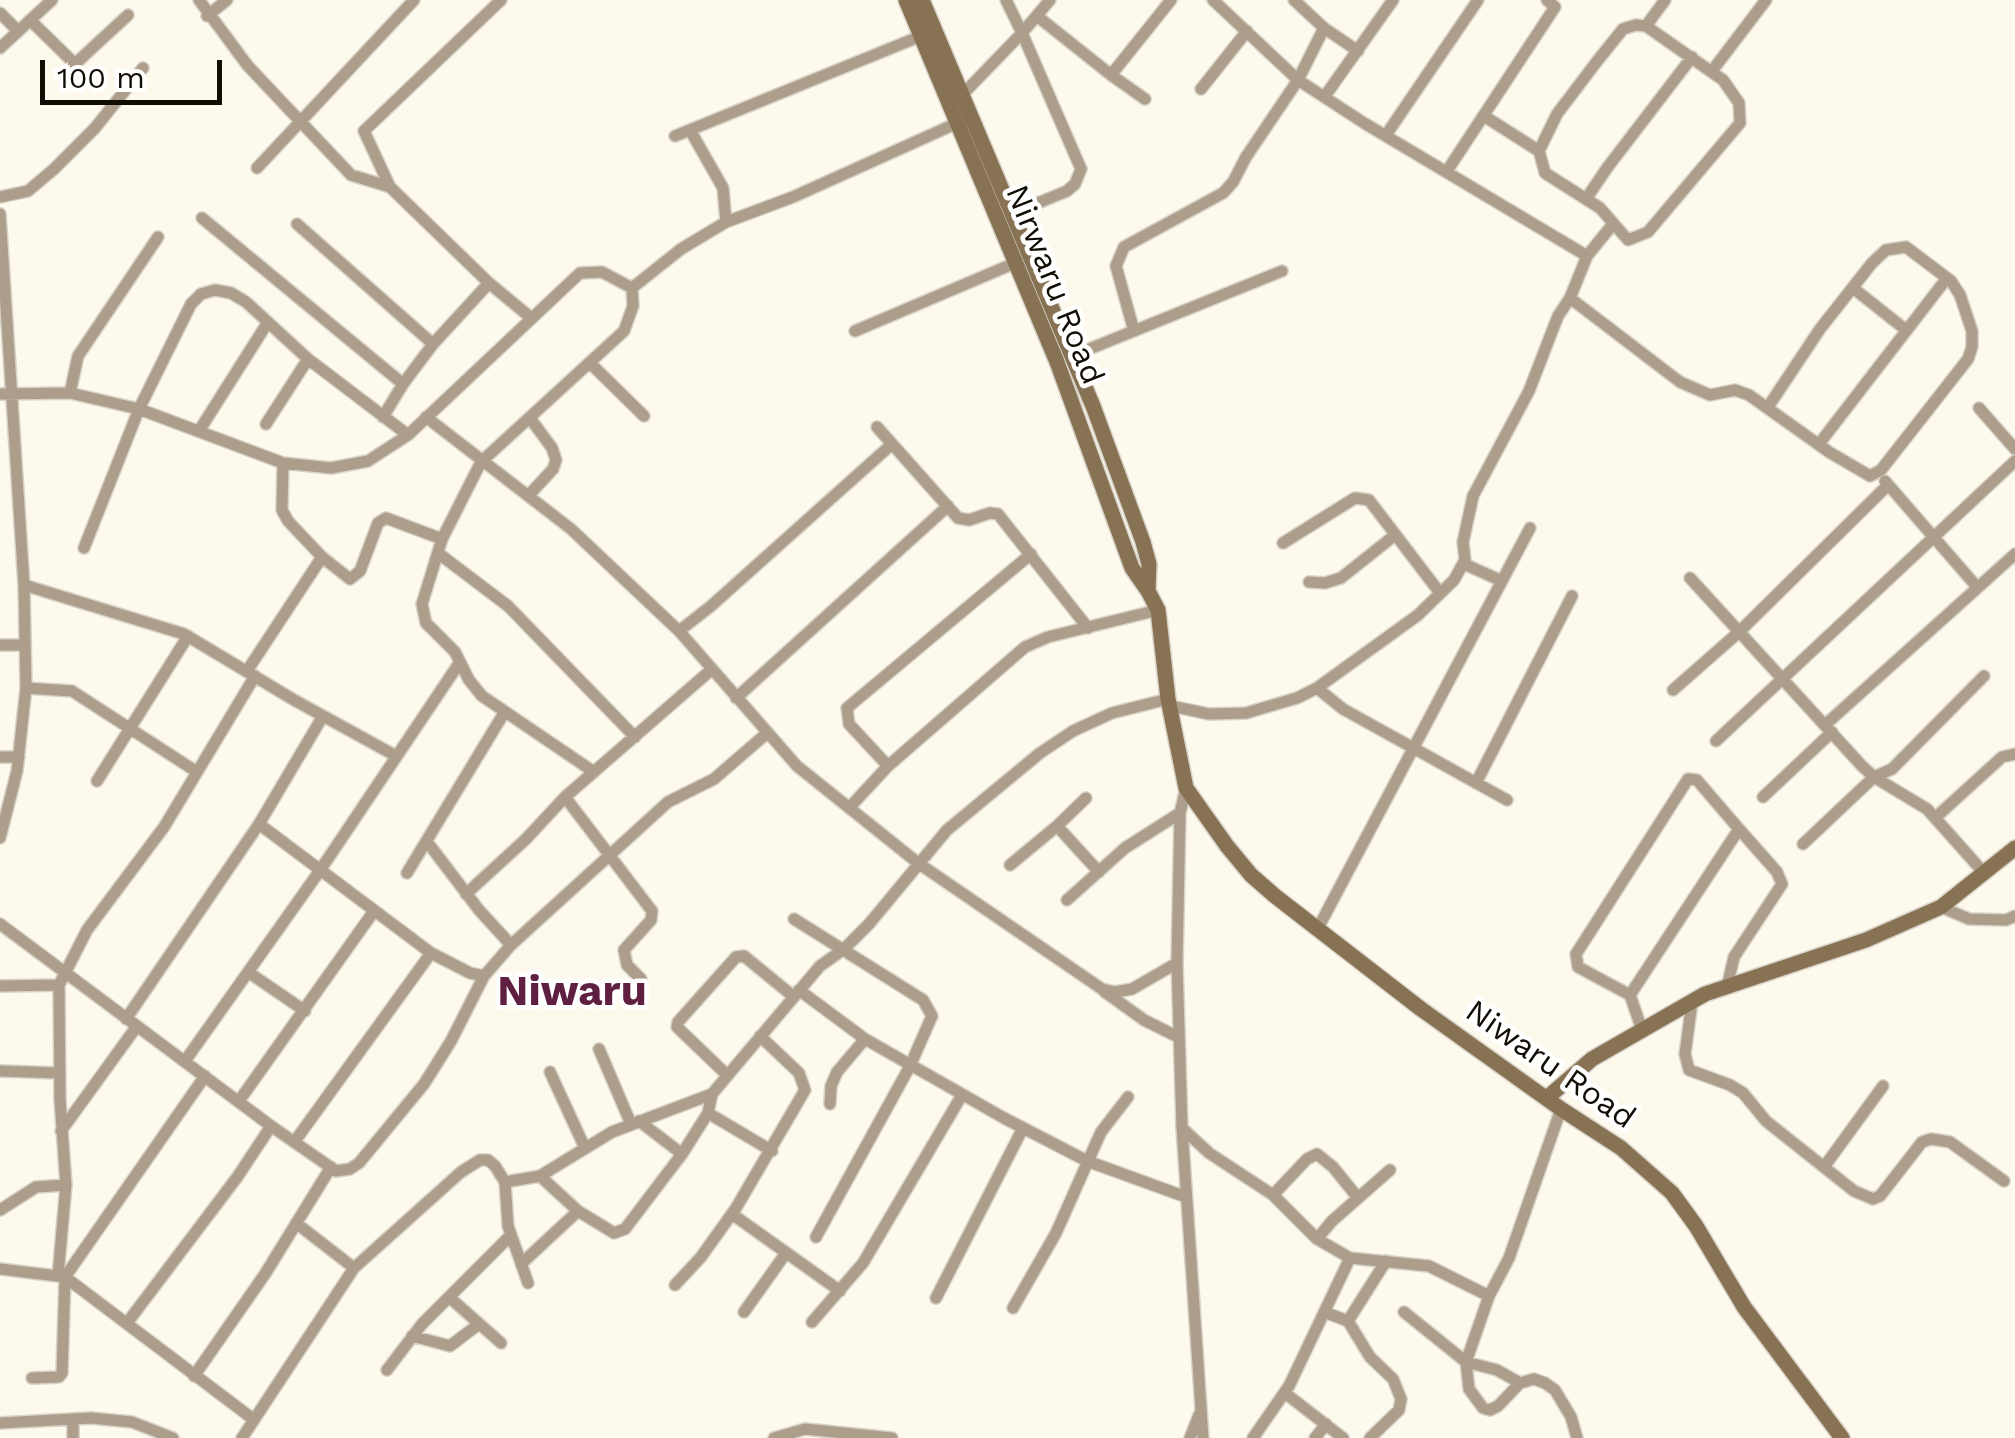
<!DOCTYPE html>
<style>
body{margin:0}
#map{position:relative;width:2015px;height:1438px;overflow:hidden;background:#fef9ed;font-family:"Work Sans",sans-serif}
canvas{display:block}
.scale{position:absolute;left:40px;top:60px;width:182px;height:45px;box-sizing:border-box;border:5px solid #110c04;border-top:0;padding-left:12px;font-size:30px;line-height:35px;white-space:nowrap;color:#110c04;-webkit-text-stroke:8px #fff;paint-order:stroke}
</style>
<div id="map">
<canvas width="2015" height="1438"></canvas>
<div class="scale">100 m</div>
</div>
<script>
const ctx = document.querySelector('canvas').getContext('2d');
ctx.lineJoin = 'round';
const toPath = rows => new Path2D(rows.map(r => 'M' + r).join(''));
function strokePath(path, color, width, dash) { ctx.strokeStyle = color; ctx.lineWidth = width; ctx.lineCap = dash ? 'butt' : 'round'; ctx.setLineDash(dash || []); ctx.stroke(path); }
function drawText(font, color, halo, rows, align = 'center') {
  ctx.font = font + ' "Work Sans",sans-serif'; ctx.lineWidth = 9; ctx.setLineDash([]); ctx.textBaseline = 'middle'; ctx.strokeStyle = halo; ctx.fillStyle = color; for (const [text, x, y, turn = 0] of rows) {
    ctx.save(); ctx.translate(x, y); ctx.rotate((+turn || 0) * Math.PI / 180); ctx.textAlign = isNaN(turn) ? turn : align; if (halo) ctx.strokeText(text, 0, 0); ctx.fillText(text, 0, 0); ctx.restore();
  }
}
const street = toPath([
 [199,0,248,66,351,175,390,187,489,283,433,344,403,384,383,417],
 [1213,0,1298,80,1324,28,1294,0],
 [0,13,18,31],
 [207,16,227,0],
 [1037,16,1111,75,1171,0],
 [30,20,75,64,128,15],
 [1636,25,1646,26,1723,80,1739,103,1740,123,1648,232,1628,240,1600,208,1545,173,1539,151,1557,114,1598,60,1623,29,1636,25],
 [1646,26,1665,0],
 [1324,28,1358,51],
 [0,48,52,0],
 [1712,71,1766,0],
 [1111,75,1145,99],
 [1201,89,1247,31],
 [1325,96,1393,0],
 [955,98,963,94,1022,33,1006,0],
 [1484,116,1539,151],
 [690,130,723,188,726,222],
 [1386,135,1478,0],
 [675,136,921,36],
 [257,168,414,0],
 [1447,171,1555,7,1547,0],
 [390,187,364,131,501,0],
 [0,197,28,191,54,169,95,128,143,68],
 [1586,199,1607,168,1692,57],
 [1033,205,1067,191,1075,184,1081,169,1022,33,1050,0],
 [0,214,24,585,26,688,17,771,0,838],
 [202,218,403,384],
 [297,224,433,344],
 [1587,256,1613,224],
 [489,283,530,317],
 [1853,288,1906,330],
 [1570,298,1680,382,1710,395,1735,390,1749,395,1829,452,1870,476,1881,470,1968,359,1972,347,1972,331,1960,295,1951,281,1906,247,1886,250,1872,263,1820,329,1768,407],
 [855,331,1015,263],
 [1134,331,1116,266,1124,247,1223,193,1233,182,1246,157,1298,80,1364,123,1587,256,1570,298,1558,316,1529,391,1473,496,1463,542,1465,560,1454,580,1418,615,1317,688,1297,698,1246,713,1209,714,1171,706],
 [1072,356,1282,271],
 [590,363,644,416],
 [70,393,78,356,158,237],
 [0,394,70,393,139,409,283,463,331,468,368,461,408,435,580,273,602,272,632,288,681,249,726,222,793,197,964,120],
 [1979,408,2015,449],
 [426,417,571,529,626,581,679,631,797,766,918,863,1102,989,1115,992,1132,989,1177,963,1180,813,1186,788],
 [266,424,308,359],
 [877,427,958,518,969,520,990,513,998,514,1088,628],
 [199,431,268,322],
 [1819,444,1947,278],
 [283,463,282,510,288,521,322,557,350,579,360,571,378,523,386,518,442,539,422,604,426,623,455,652,469,680,482,696,594,772],
 [1885,481,1977,587],
 [529,495,553,469,556,460,552,448,530,418],
 [442,539,481,462,624,331,633,306,632,288],
 [1283,543,1355,498,1369,500,1440,593],
 [84,548,139,409,191,304,201,294,215,290,231,293,246,302,308,359,408,435],
 [438,553,508,606,635,737],
 [1464,564,1502,581],
 [1690,578,1862,766,1874,777,1927,809,1985,874],
 [1309,582,1325,583,1341,578,1395,535],
 [24,585,184,634,294,700,396,756],
 [679,631,711,606,892,444],
 [0,645,24,645],
 [247,671,322,557],
 [26,688,72,691,197,772],
 [1317,688,1343,709,1507,800],
 [1673,690,1739,632,1887,486],
 [736,698,948,506],
 [1825,725,2015,554],
 [1716,741,2015,461],
 [0,757,19,757],
 [888,766,849,724,847,708,1031,554],
 [97,781,188,636],
 [1476,783,1572,596],
 [565,797,652,911,651,920,624,950,627,965,641,979],
 [1763,797,1832,732],
 [849,808,888,766,1025,647,1048,637,1158,610],
 [1935,818,2002,757,2015,754],
 [259,824,323,716],
 [1057,826,1086,798],
 [428,843,479,910,511,945],
 [1803,844,1874,777,1892,769,1984,676],
 [1010,865,1057,826,1099,872],
 [407,873,504,713],
 [466,894,526,839,565,797,711,670],
 [1067,900,1125,848,1180,813],
 [1941,907,1969,919,2006,920,2015,916],
 [794,919,923,1000,932,1016,910,1066,816,1237],
 [0,924,271,1126,336,1171,350,1169,359,1163,424,1084,451,1041,484,976],
 [1317,930,1530,528],
 [1177,963,1182,1128,1203,1438],
 [248,972,305,1011],
 [0,986,59,985],
 [799,990,865,1039,1004,1118,1087,1161,1186,1197],
 [1105,992,1144,1020,1178,1037],
 [1630,995,1578,967,1576,954,1688,779,1697,780,1739,829],
 [1692,1002,1685,1054,1689,1070,1730,1085,1743,1093,1766,1121,1854,1191,1873,1199,1880,1196,1922,1142,1931,1139,1950,1142,2004,1181],
 [126,1019,259,824,431,953,470,973,484,976,511,945,668,802,714,779,766,734],
 [1642,1030,1630,995,1739,829,1777,872,1782,884,1734,957,1727,987],
 [599,1049,631,1124],
 [185,1061,321,869,460,662],
 [0,1071,60,1073],
 [550,1072,585,1148],
 [727,1075,677,1027,678,1022,736,957,744,956,794,997],
 [239,1101,374,911],
 [830,1104,831,1086,837,1072,865,1039],
 [708,1113,772,1151],
 [639,1121,682,1154],
 [1182,1128,1209,1153,1273,1195,1317,1239,1350,1258,1429,1266,1489,1296,1509,1258,1561,1109],
 [61,1131,137,1026],
 [295,1141,431,953],
 [1824,1167,1883,1086],
 [540,1176,612,1132,712,1094],
 [505,1182,508,1226,528,1283],
 [1273,1195,1307,1159,1317,1154,1333,1167,1358,1198],
 [0,1210,36,1187,66,1185],
 [732,1214,840,1291],
 [296,1223,354,1268],
 [1317,1239,1332,1221,1390,1170],
 [521,1264,578,1211],
 [0,1269,65,1277,253,1419],
 [58,1276,66,1185,60,1100,59,985,87,930,164,827,255,676],
 [675,1285,701,1257,736,1208,805,1090,799,1073,760,1036],
 [1489,1296,1466,1362,1497,1370,1520,1383,1534,1379,1545,1383,1555,1390,1571,1417,1577,1438],
 [449,1297,501,1343],
 [936,1298,1023,1128],
 [1013,1308,1056,1233,1101,1132,1128,1097],
 [744,1312,786,1253],
 [1324,1312,1348,1321,1370,1357,1393,1379,1401,1399,1399,1410,1370,1438],
 [1404,1312,1466,1362,1469,1389,1483,1408,1490,1410,1498,1406,1520,1383],
 [1348,1321,1386,1261],
 [812,1322,863,1263,962,1095],
 [127,1323,238,1176,271,1126],
 [412,1336,450,1346,479,1324],
 [387,1370,422,1324,511,1235],
 [194,1376,265,1274,331,1167],
 [32,1378,59,1377,62,1373,65,1277,205,1076],
 [1285,1393,1343,1438],
 [0,1423,91,1418,132,1422,173,1438],
 [73,1438,73,1419],
 [242,1438,354,1268,461,1172,480,1160,488,1160,495,1166,505,1182,540,1176,578,1211,614,1233,625,1229,682,1154,708,1113,712,1094,820,966,844,949,869,924,947,830,1040,753,1073,731,1112,713,1168,699],
 [774,1438,805,1429,892,1438],
 [1190,1438,1199,1415],
 [1253,1438,1289,1386,1350,1258],
 [1315,1438,1326,1424]
]);
const secondary = toPath([
 [906,0,1057,362,1132,568,1148,591],
 [922,0,1093,406,1143,542,1149,564,1148,591,1158,610,1168,699,1186,788,1227,846,1251,875,1275,896,1421,1009,1561,1109,1621,1148,1672,1193,1696,1226,1744,1307,1842,1438],
 [1548,1097,1592,1059,1705,994,1866,940,1941,907,2015,848]
]);
strokePath(street, '#d8d3c8', 14);
strokePath(secondary, '#d8d3c8', 18);
strokePath(street, '#ac9e8a', 11);
strokePath(secondary, '#877254', 15);
drawText('32px', '#110c04', '#fff', [
 ["Nirwaru Road",1054,285,68],
 ["Niwaru Road",1550,1065,35]
]);
drawText('bold 42px', '#5e1f40', '#fff', [
 ["Niwaru",572,993]
]);
</script>
